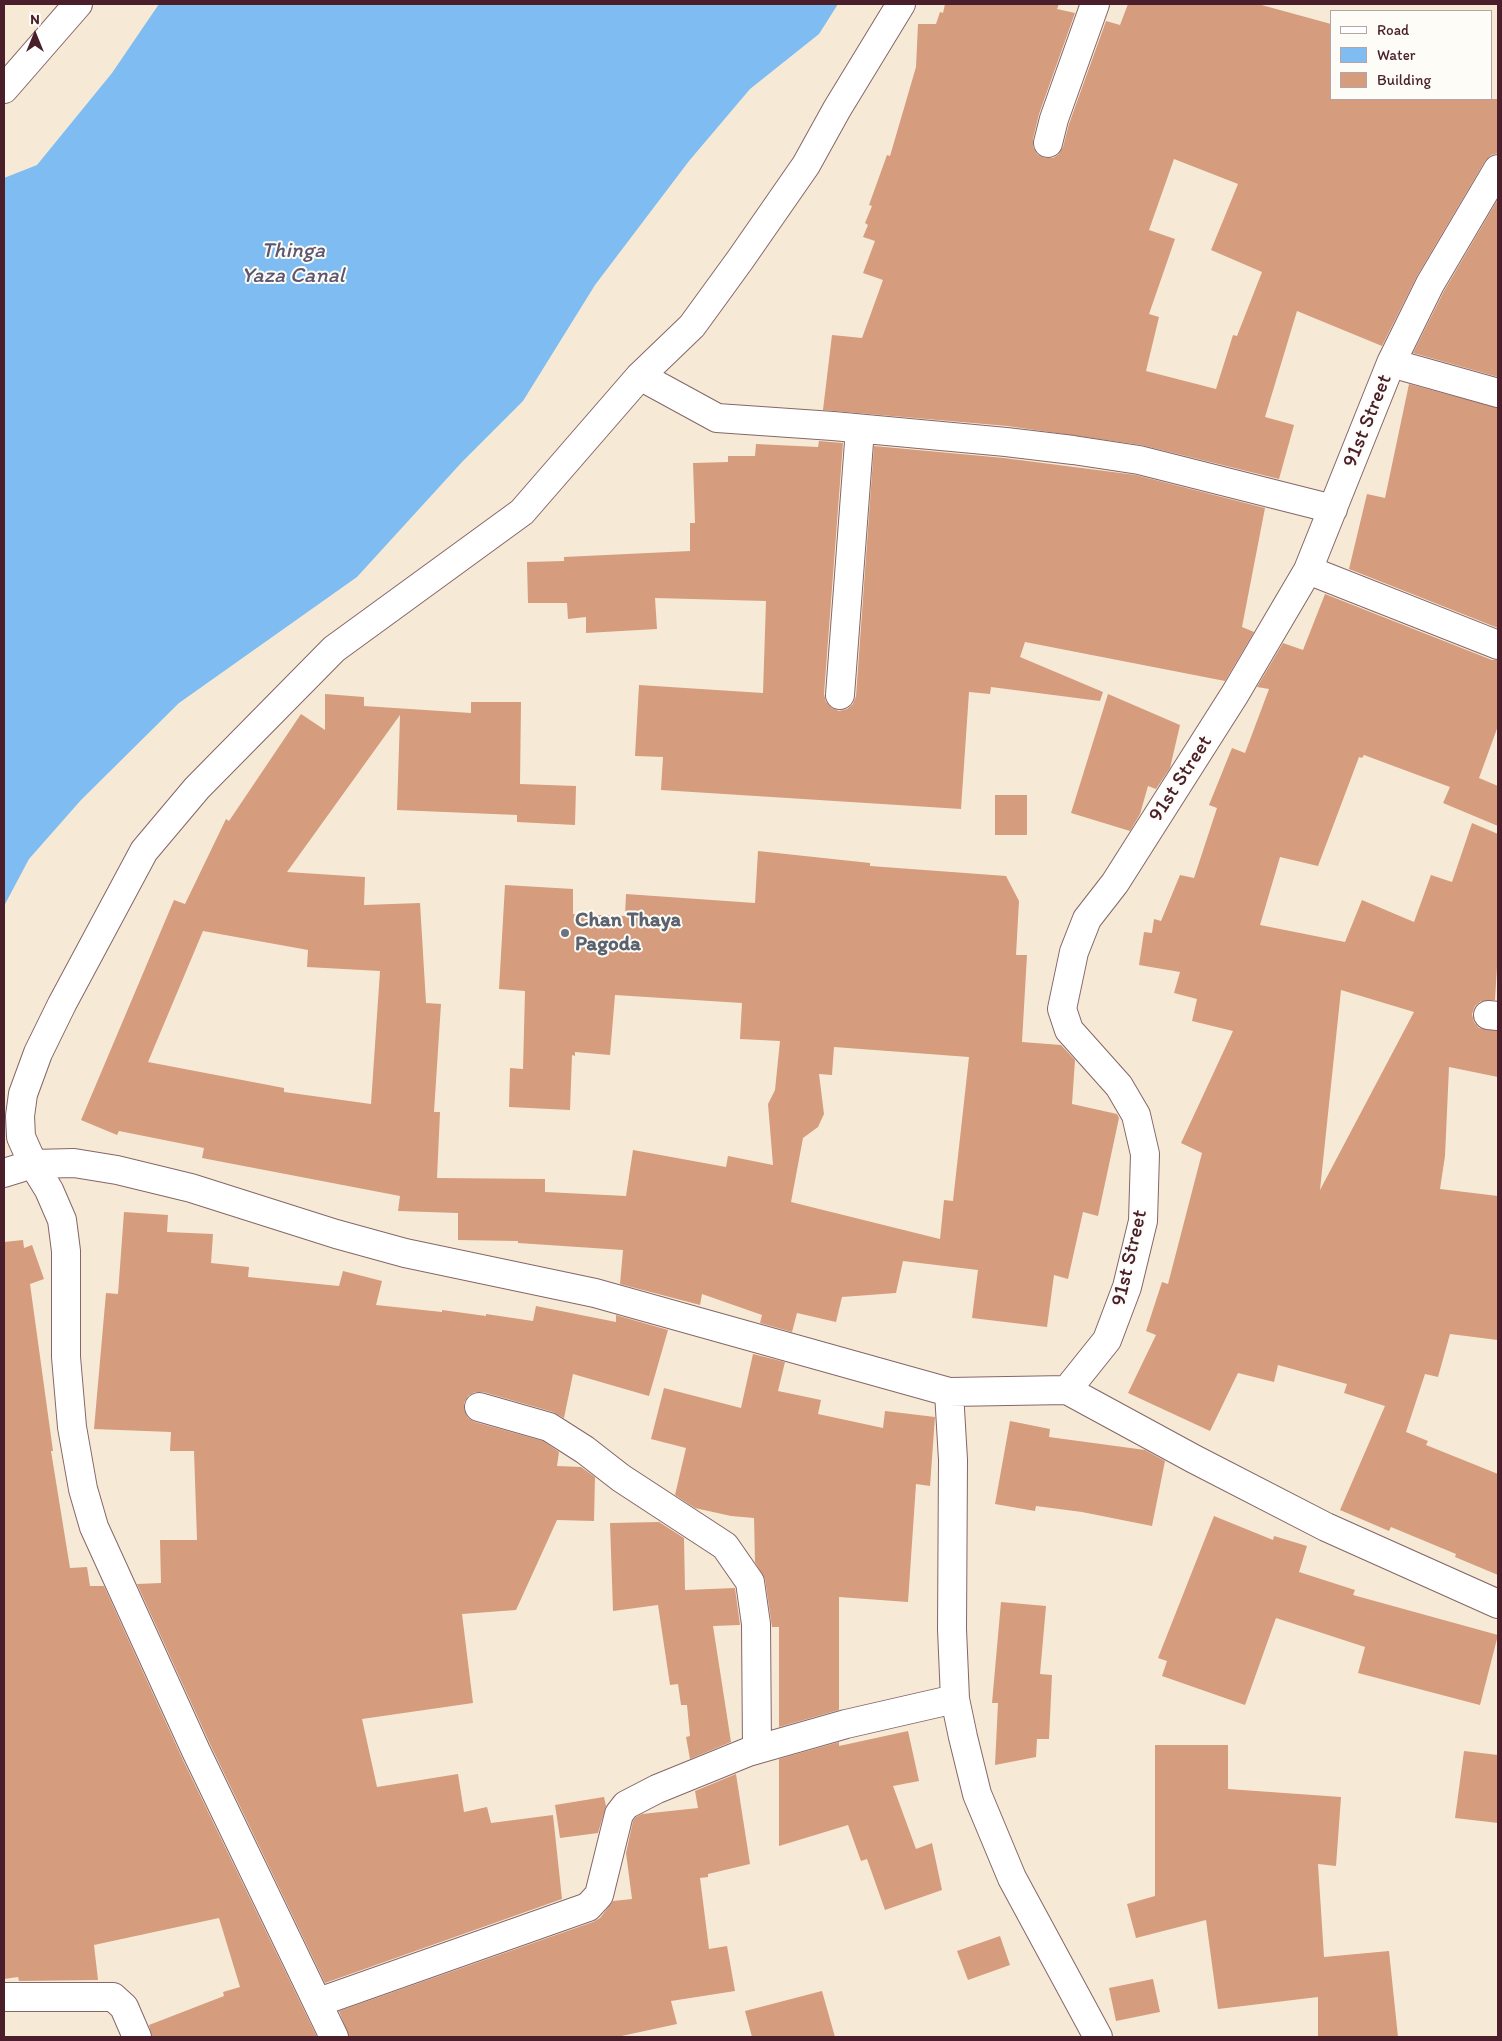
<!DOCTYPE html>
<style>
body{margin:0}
#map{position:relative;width:1502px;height:2041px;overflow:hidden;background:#f6ead6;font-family:Itim,sans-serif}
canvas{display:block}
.frame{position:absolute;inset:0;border:5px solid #4a1f2b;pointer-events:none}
.legend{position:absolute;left:1330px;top:10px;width:162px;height:90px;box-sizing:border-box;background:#fdfcf7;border:1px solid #b5a4a5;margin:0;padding:6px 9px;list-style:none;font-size:15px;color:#4a1f2b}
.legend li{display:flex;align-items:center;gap:10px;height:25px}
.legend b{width:25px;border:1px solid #b5a4a5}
.north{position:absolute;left:10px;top:10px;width:50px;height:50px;-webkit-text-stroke:4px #fdfcf7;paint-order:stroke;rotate:0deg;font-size:14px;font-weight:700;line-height:20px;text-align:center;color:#4a1f2b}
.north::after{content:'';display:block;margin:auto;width:18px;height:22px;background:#4a1f2b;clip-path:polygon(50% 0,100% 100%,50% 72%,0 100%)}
</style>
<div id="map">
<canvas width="1502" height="2041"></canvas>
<div class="frame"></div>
<ul class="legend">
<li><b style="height:6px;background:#fff"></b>Road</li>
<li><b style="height:14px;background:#7ebcf1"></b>Water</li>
<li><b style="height:14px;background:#d69c7e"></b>Building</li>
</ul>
<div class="north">N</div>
</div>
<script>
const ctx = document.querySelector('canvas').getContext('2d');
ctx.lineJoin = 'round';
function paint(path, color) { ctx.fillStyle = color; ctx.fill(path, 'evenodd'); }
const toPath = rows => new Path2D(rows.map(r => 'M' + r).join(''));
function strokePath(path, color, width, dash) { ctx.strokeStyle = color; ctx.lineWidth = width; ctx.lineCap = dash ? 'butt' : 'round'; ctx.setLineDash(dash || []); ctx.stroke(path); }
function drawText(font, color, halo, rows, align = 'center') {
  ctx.font = font + ' Itim,sans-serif'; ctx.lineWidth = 4; ctx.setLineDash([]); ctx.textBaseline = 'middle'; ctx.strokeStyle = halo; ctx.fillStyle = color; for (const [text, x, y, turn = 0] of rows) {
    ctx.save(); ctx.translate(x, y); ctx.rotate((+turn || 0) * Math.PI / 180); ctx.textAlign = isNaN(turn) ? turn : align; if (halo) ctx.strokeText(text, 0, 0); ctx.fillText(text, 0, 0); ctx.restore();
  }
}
paint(toPath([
 [159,4,838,4,819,34,750,89,689,161,595,285,523,401,462,462,357,577,179,703,81,800,29,859,4,906,4,178,37,165,112,73]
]), '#7ebcf1');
paint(toPath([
 [945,4,1059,4,1057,9,1075,13,1039,114,1033,139,1033,147,1037,154,1045,158,1053,158,1059,154,1063,147,1069,124,1106,21,1120,25,1128,4,1258,4,1331,24,1331,99,1498,99,1498,153,1491,155,1485,161,1417,276,1382,346,1297,311,1265,417,1294,425,1279,479,1141,445,1007,426,823,410,832,335,862,338,883,280,863,273,875,241,863,237,868,225,865,223,872,206,869,205,887,155,890,156,916,67,918,24,936,24,940,12,943,13],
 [1174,159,1238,184,1211,250,1262,272,1237,336,1233,335,1216,389,1146,371,1159,317,1149,314,1175,239,1149,230],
 [1498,199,1498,377,1413,353,1444,291],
 [1409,384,1498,408,1498,628,1349,569,1367,494,1385,498],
 [819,441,843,443,824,694,826,702,832,708,839,711,847,709,853,704,856,696,874,446,1004,458,1136,475,1265,508,1242,627,1254,632,1225,681,1025,642,1020,657,1103,692,1100,701,991,687,990,694,969,692,961,809,661,790,663,757,635,756,639,685,763,693,766,601,655,598,657,629,586,633,586,617,568,619,567,603,528,603,527,562,564,561,564,557,690,551,690,523,695,523,693,463,728,462,728,456,755,456,756,444,818,447],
 [1325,594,1492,660,1498,660,1498,726,1479,778,1498,786,1498,826,1443,803,1450,787,1364,755,1362,758,1359,757,1318,866,1280,857,1260,925,1345,942,1362,900,1414,922,1431,875,1452,882,1472,823,1498,834,1498,950,1495,1000,1481,1001,1475,1006,1472,1014,1474,1022,1479,1028,1498,1031,1498,1077,1449,1067,1445,1156,1440,1189,1498,1196,1498,1340,1450,1334,1438,1377,1425,1374,1406,1432,1428,1441,1426,1445,1498,1474,1498,1575,1455,1557,1456,1554,1391,1527,1389,1531,1340,1510,1385,1406,1344,1393,1347,1384,1278,1365,1274,1382,1238,1373,1210,1431,1128,1393,1156,1335,1146,1331,1162,1282,1168,1284,1202,1153,1181,1143,1233,1031,1192,1021,1197,999,1174,993,1180,972,1139,965,1144,932,1152,933,1154,919,1161,921,1180,875,1194,878,1217,808,1209,805,1232,748,1245,753,1269,689,1257,687,1283,643,1303,650],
 [1341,990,1414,1012,1320,1190],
 [325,694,364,697,364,706,471,713,471,702,521,702,520,784,576,786,575,825,517,822,517,815,397,810,400,715,287,872,365,877,364,905,420,903,426,1003,441,1004,434,1112,440,1112,437,1178,545,1179,545,1192,626,1196,633,1150,726,1167,728,1156,773,1165,768,1104,775,1090,780,1041,740,1039,742,1003,615,995,610,1055,575,1052,575,1056,572,1055,570,1110,509,1107,510,1068,523,1069,525,991,499,989,505,885,573,889,573,914,625,916,626,894,755,903,758,851,870,863,870,866,1006,876,1019,901,1016,955,1027,955,1022,1042,1061,1045,1075,1060,1072,1104,1117,1114,1119,1118,1098,1216,1083,1212,1068,1279,1054,1275,1047,1327,972,1318,978,1270,903,1261,896,1293,842,1297,836,1322,797,1313,792,1332,760,1323,762,1315,702,1294,700,1305,620,1284,623,1250,518,1243,518,1241,458,1240,458,1213,398,1211,400,1196,202,1158,204,1148,119,1131,117,1135,81,1120,174,900,185,904,226,819,229,821,301,714,325,730],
 [203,931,308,950,307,967,380,971,371,1104,284,1092,284,1088,148,1062],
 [834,1047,969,1057,953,1201,944,1200,940,1239,791,1202,803,1138,818,1127,824,1114,819,1074,832,1075],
 [1108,694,1180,725,1170,768,1156,789,1148,786,1140,814,1130,831,1071,813],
 [995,795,1027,795,1027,835,995,835],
 [124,1212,168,1215,167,1232,213,1234,211,1263,249,1267,248,1277,339,1286,343,1271,382,1281,376,1305,442,1312,442,1310,486,1316,486,1314,533,1321,536,1306,616,1322,616,1315,668,1330,649,1396,573,1374,564,1418,553,1412,483,1392,475,1392,468,1396,464,1403,464,1410,468,1418,475,1422,543,1441,559,1452,557,1466,581,1467,595,1477,594,1521,557,1520,516,1610,462,1614,473,1703,362,1719,377,1787,458,1774,464,1812,487,1807,491,1823,553,1815,562,1899,325,1983,210,1744,137,1584,161,1583,160,1540,197,1540,194,1451,170,1451,171,1432,94,1429,106,1293,118,1294],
 [23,1240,24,1248,32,1245,44,1279,30,1284,53,1451,51,1451,70,1568,87,1567,90,1586,104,1586,182,1758,317,2037,152,2037,149,2025,224,1996,223,1992,240,1987,219,1918,94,1945,98,1980,19,1981,18,1977,4,1979,4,1242],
 [753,1354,785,1362,778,1391,821,1400,818,1414,883,1428,885,1411,935,1417,930,1486,916,1484,908,1602,839,1597,839,1710,779,1727,779,1627,772,1627,765,1579,755,1562,754,1518,731,1516,695,1508,675,1495,686,1448,651,1439,664,1388,741,1408],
 [1010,1421,1050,1429,1049,1437,1145,1450,1165,1461,1152,1526,1082,1512,1036,1506,1035,1511,995,1504],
 [1214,1516,1273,1540,1274,1536,1307,1546,1299,1572,1355,1590,1353,1595,1498,1635,1480,1705,1358,1673,1365,1647,1276,1618,1245,1705,1162,1676,1167,1661,1158,1658],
 [659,1522,684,1538,685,1590,735,1588,740,1625,713,1626,731,1742,690,1759,686,1737,690,1736,687,1705,681,1705,678,1684,670,1685,658,1605,613,1611,610,1523],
 [1001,1602,1046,1606,1040,1674,1052,1675,1049,1739,1037,1739,1036,1757,995,1765,998,1703,992,1703],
 [908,1731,919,1781,893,1786,916,1849,932,1843,942,1890,885,1910,867,1859,861,1861,848,1825,779,1846,779,1759,839,1742,839,1746],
 [1155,1745,1228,1745,1228,1789,1341,1797,1336,1866,1318,1864,1324,1957,1389,1951,1398,2037,1318,2037,1318,1997,1218,2009,1206,1920,1136,1938,1127,1904,1155,1896],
 [1464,1751,1498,1755,1498,1823,1455,1818],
 [736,1774,750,1864,708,1874,708,1877,700,1878,709,1949,727,1946,735,1991,671,2001,677,2024,617,2037,349,2037,339,2011,593,1922,600,1918,613,1901,632,1899,626,1853,633,1821,636,1817,642,1814,698,1808,695,1791],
 [604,1797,606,1806,598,1833,560,1838,555,1805],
 [1000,1936,1010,1965,968,1980,957,1951],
 [1153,1979,1160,2012,1116,2021,1109,1988],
 [822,1991,835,2037,752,2037,745,2011]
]), '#d69c7e');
const minor = toPath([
 [4,89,78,4],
 [1048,143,1054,119,1095,4],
 [1391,363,1498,393],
 [640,376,717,418,833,426,1006,442,1073,450,1139,460,1333,509],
 [1308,570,1498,645],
 [840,695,860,429],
 [1488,1015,1498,1016],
 [4,1173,33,1164,21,1137,20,1116,23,1094,38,1053,62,1004,144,851,197,788,334,649,522,512,640,376,692,326,740,260,806,165,837,109,901,4],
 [1067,1390,1107,1340,1127,1287,1143,1221,1145,1154,1136,1115,1119,1086,1069,1030,1062,1009,1074,952,1087,919,1115,883,1235,694,1308,570,1391,363,1430,284,1498,169],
 [949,1392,953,1460,952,1629,955,1699,963,1737,977,1794,1012,1878,1098,2037],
 [479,1407,549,1427,585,1450,621,1478,725,1546,750,1582,756,1624,757,1749],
 [4,1997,113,1997,124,2007,137,2037],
 [319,2002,588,1907,599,1895,619,1814,626,1805,657,1789,748,1752,846,1724,955,1699],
 [334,2037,196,1751,94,1527,83,1489,72,1427,66,1357,66,1251,62,1220,49,1190,33,1164,74,1163,117,1170,191,1188,336,1234,405,1253,595,1293,949,1392,1067,1390,1194,1459,1326,1527,1498,1604]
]);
strokePath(minor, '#866667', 30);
strokePath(minor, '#fff', 28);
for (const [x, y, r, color] of [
 [565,933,5,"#6b7280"]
]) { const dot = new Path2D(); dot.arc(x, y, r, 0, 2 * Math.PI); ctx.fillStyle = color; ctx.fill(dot); strokePath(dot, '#fdfcf7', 2); }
drawText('21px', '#4a1f2b', '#fdfcf7', [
 ["91st Street",1368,421,-68],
 ["91st Street",1181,779,-57],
 ["91st Street",1130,1258,-77]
]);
drawText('bold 21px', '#5b616d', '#fdfcf7', [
 ["Chan Thaya",575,921],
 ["Pagoda",575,945]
], 'left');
drawText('italic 22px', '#5c5670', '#fdfcf7', [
 ["Thinga",293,251],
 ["Yaza Canal",293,276]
]);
</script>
